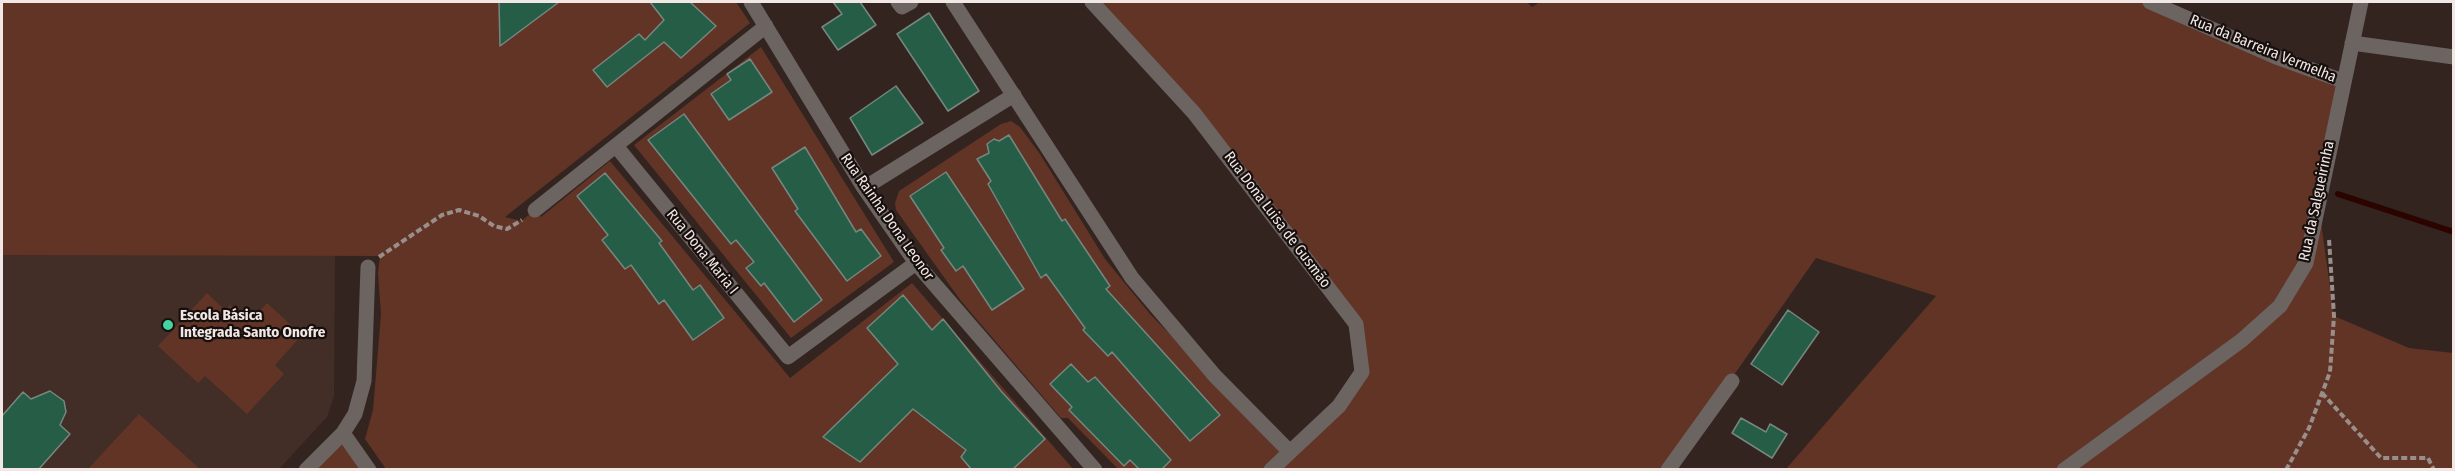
<!DOCTYPE html>
<meta charset="utf-8">
<style>
body{margin:0}
#map{position:relative;width:2455px;height:471px;overflow:hidden;background:#332420;font-family:"Fira Sans Condensed",sans-serif}
canvas{display:block}
.frame{position:absolute;inset:0;border:3px solid #f1e7e4;pointer-events:none}
</style>
<div id="map">
<canvas width="2455" height="471"></canvas>
<div class="frame"></div>
</div>
<script>
const ctx = document.querySelector('canvas').getContext('2d');
ctx.lineJoin = 'round';
function paint(path, color) { ctx.fillStyle = color; ctx.fill(path, 'evenodd'); }
const toPath = rows => new Path2D(rows.map(r => 'M' + r).join(''));
function strokePath(path, color, width, dash) { ctx.strokeStyle = color; ctx.lineWidth = width; ctx.lineCap = dash ? 'butt' : 'round'; ctx.setLineDash(dash || []); ctx.stroke(path); }
function drawText(font, color, halo, rows, align = 'center') {
  ctx.font = font + ' "Fira Sans Condensed",sans-serif'; ctx.lineWidth = 4.5; ctx.setLineDash([]); ctx.textBaseline = 'middle'; ctx.strokeStyle = halo; ctx.fillStyle = color; for (const [text, x, y, turn = 0] of rows) {
    ctx.save(); ctx.translate(x, y); ctx.rotate((+turn || 0) * Math.PI / 180); ctx.textAlign = isNaN(turn) ? turn : align; if (halo) ctx.strokeText(text, 0, 0); ctx.fillText(text, 0, 0); ctx.restore();
  }
}
paint(toPath([
 [2,255,335,255,334,396,327,417,279,469,2,470]
]), '#422d27');
paint(toPath([
 [2,2,736,2,750,23,505,217,521,221,535,210,541,217,610,161,790,378,912,283,1073,469,386,469,365,439,373,410,381,314,378,273,380,256,2,255],
 [1092,2,1527,2,1532,7,1540,2,2150,2,2343,81,2318,201,2334,316,2409,348,2453,353,2453,469,1786,469,1936,296,1816,258,1668,469,1279,469,1362,372,1356,324,1274,215],
 [761,47,894,262,791,338,634,145],
 [1011,121,1020,127,1040,154,1105,259,1150,314,1285,452,1264,469,1118,469,1068,418,1061,418,961,301,896,210,895,203,899,191,1001,124],
 [207,293,225,310,230,305,249,322,267,303,302,335,275,365,284,374,247,414,205,376,198,383,158,346],
 [139,414,200,469,88,469],
 [343,433,369,470,308,470]
]), '#613426');
strokePath(toPath([
 [2338,194,2454,232]
]), '#2b0400', 6);
const building = toPath([
 [499,2,559,2,500,46,499,2],
 [650,2,690,2,716,26,681,58,664,42,607,87,593,70,639,34,645,40,664,20,650,2],
 [833,2,860,2,876,25,838,50,822,27,842,14,833,2],
 [929,13,979,91,948,111,897,34,929,13],
 [750,59,772,92,729,120,711,94,731,80,727,74,750,59],
 [896,86,923,123,872,155,850,118,896,86],
 [684,114,822,300,794,322,764,283,761,286,746,268,754,262,736,240,731,244,648,140,684,114],
 [1009,135,1062,221,1065,219,1110,286,1106,289,1220,415,1190,441,1112,352,1108,356,1083,330,1085,328,1046,274,1041,278,988,184,991,181,977,159,989,153,987,144,994,139,999,141,1009,135],
 [805,147,856,232,861,229,881,256,847,281,795,211,798,209,772,168,805,147],
 [946,172,1024,289,992,310,963,266,956,271,941,250,944,248,910,196,946,172],
 [605,173,662,241,659,243,693,290,700,285,724,318,693,340,664,300,659,304,631,265,625,269,602,240,608,235,577,196,605,173],
 [903,295,932,330,943,319,1001,391,1045,439,1012,470,972,470,961,457,966,450,913,409,860,462,823,437,898,364,867,328,903,295],
 [1788,310,1819,332,1782,385,1751,364,1788,310],
 [1071,364,1088,382,1095,377,1171,460,1161,470,1140,470,1130,460,1124,466,1069,410,1072,407,1050,384,1071,364],
 [50,391,64,401,66,412,60,425,70,434,38,470,2,470,2,416,23,392,31,399,50,391],
 [1741,418,1766,432,1770,424,1787,434,1772,458,1732,433,1741,418]
]);
paint(building, '#255d47');
strokePath(building, '#76877f', 1.5);
strokePath(toPath([
 [379,257,442,215,459,210,479,216,494,226,507,229,522,220],
 [2322,393,2381,458,2428,458,2434,470],
 [2286,470,2309,428,2330,372,2334,316,2329,239]
]), '#9a8e8b', 4, [6, 3]);
strokePath(toPath([
 [751,2,864,188,916,263,1095,470],
 [898,2,902,7,911,2],
 [953,2,1132,278,1215,376,1290,452,1271,470],
 [1092,2,1194,113,1356,324,1362,372,1339,406,1290,452],
 [2150,2,2276,57,2343,81],
 [2352,43,2454,57],
 [616,146,788,357,916,263],
 [864,188,1014,95],
 [535,210,766,26],
 [343,433,369,470],
 [306,470,343,433,355,414,364,381,368,267],
 [1668,470,1732,381],
 [2064,470,2242,340,2280,306,2306,263,2361,2]
]), '#6c6461', 15);
for (const [x, y, r, color] of [
 [168,325,6,"#42d4a1"]
]) { const dot = new Path2D(); dot.arc(x, y, r, 0, 2 * Math.PI); ctx.fillStyle = color; ctx.fill(dot); strokePath(dot, '#160f0d', 2); }
drawText('15px', '#f1e7e4', '#160f0d', [
 ["Rua da Barreira Vermelha",2263,49,22],
 ["Rua da Salgueirinha",2317,201,-78],
 ["Rua Rainha Dona Leonor",887,217,55],
 ["Rua Dona Luisa de Gusmão",1277,220,53],
 ["Rua Dona Maria I",702,252,51]
]);
drawText('bold 15px', '#f1e7e4', '#160f0d', [
 ["Escola Básica",180,316],
 ["Integrada Santo Onofre",180,333]
], 'left');
</script>
